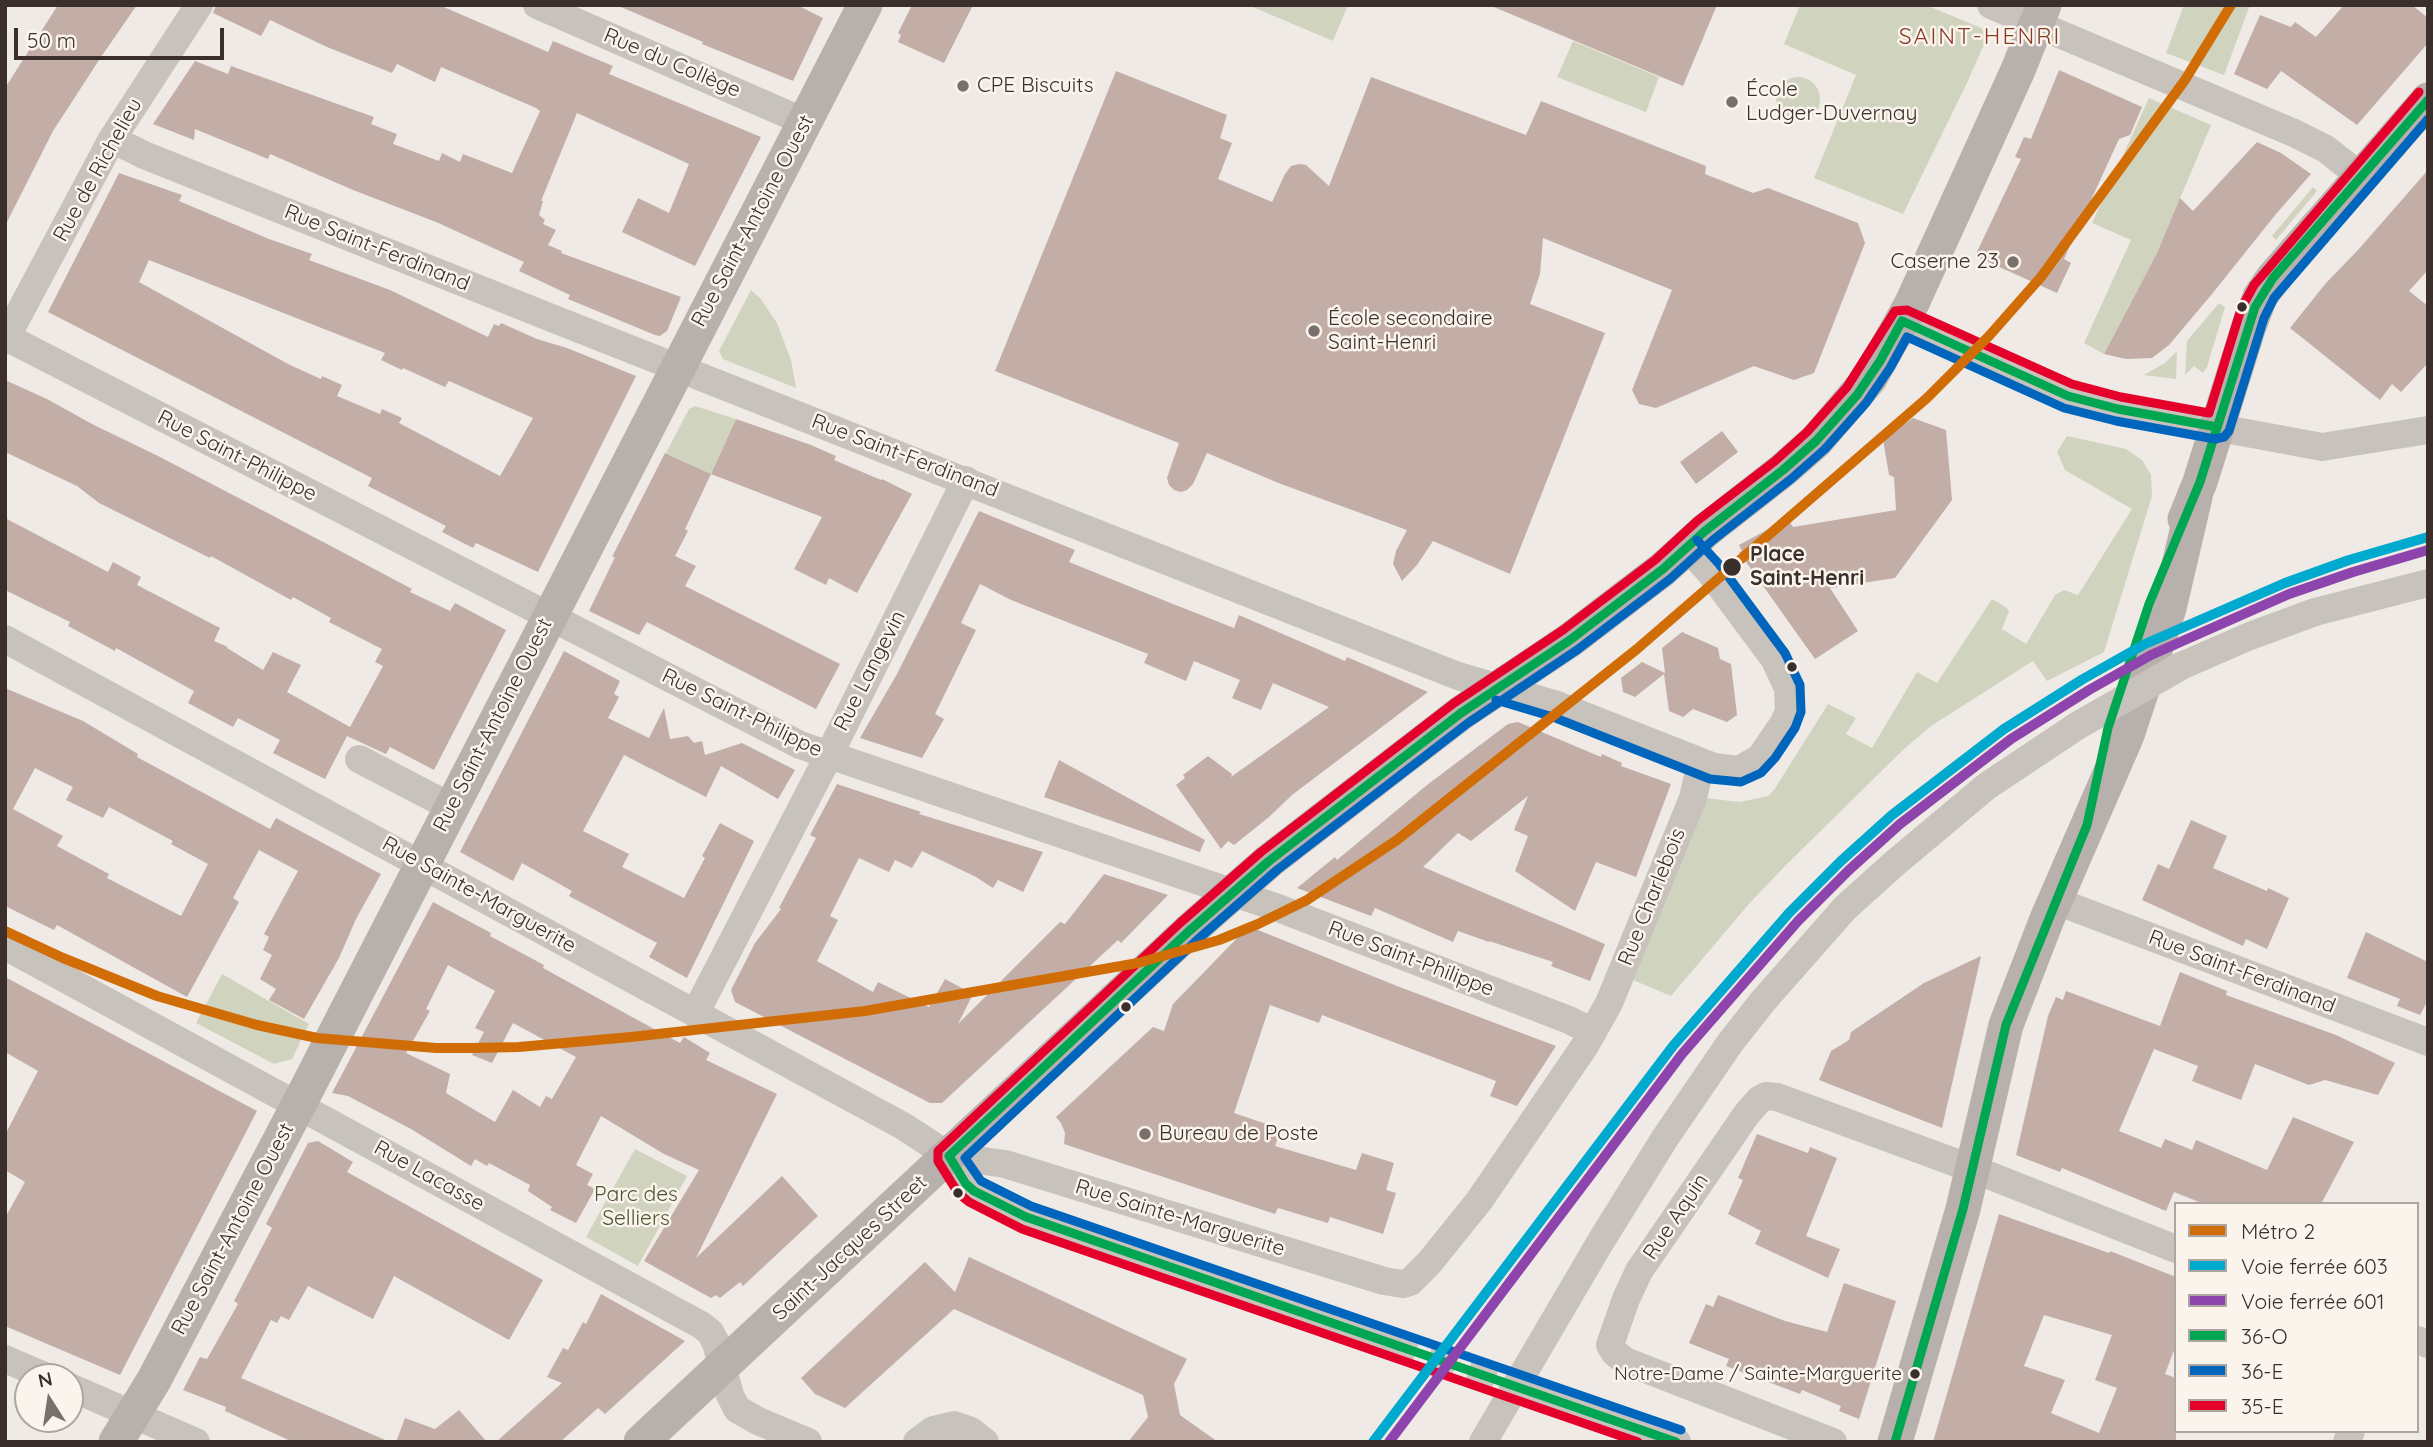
<!DOCTYPE html>
<meta charset="utf-8">
<style>
body{margin:0}
#map{position:relative;width:2433px;height:1447px;overflow:hidden;background:#efeae5;font-family:Quicksand,sans-serif}
canvas{display:block}
.frame{position:absolute;inset:0;border:7px solid #3a2f2b;pointer-events:none}
.legend{position:absolute;left:2174px;top:1202px;width:245px;height:231px;box-sizing:border-box;background:#faf4ed;border:2px solid #ada59f;margin:0;padding:9px 12px;list-style:none;font-size:21px;color:#3a2f2b}
.legend li{display:flex;align-items:center;gap:14px;height:35px}
.legend b{width:35px;border:2px solid #ada59f}
.north{position:absolute;left:14px;top:1363px;width:70px;height:70px;box-sizing:border-box;background:#faf4ed;border:2px solid #ada59f;border-radius:50%;rotate:348deg;font-size:19px;font-weight:700;line-height:28px;text-align:center;color:#3a2f2b}
.north::after{content:'';display:block;margin:auto;width:24px;height:32px;background:#79706c;clip-path:polygon(50% 0,100% 100%,50% 72%,0 100%)}
.scale{position:absolute;left:14px;top:28px;width:210px;height:32px;box-sizing:border-box;border:4px solid #3a2f2b;border-top:0;padding-left:9px;font-size:21px;line-height:24px;white-space:nowrap;color:#3a2f2b;-webkit-text-stroke:5px #faf4ed;paint-order:stroke}
</style>
<div id="map">
<canvas width="2433" height="1447"></canvas>
<div class="frame"></div>
<ul class="legend">
<li><b style="height:9px;background:#d06d07"></b>Métro 2</li>
<li><b style="height:9px;background:#00a9ce"></b>Voie ferrée 603</li>
<li><b style="height:9px;background:#8e44ad"></b>Voie ferrée 601</li>
<li><b style="height:9px;background:#00a651"></b>36-O</li>
<li><b style="height:9px;background:#0065bd"></b>36-E</li>
<li><b style="height:9px;background:#e4002b"></b>35-E</li>
</ul>
<div class="north">N</div>
<div class="scale">50 m</div>
</div>
<script>
const ctx = document.querySelector('canvas').getContext('2d');
ctx.lineJoin = 'round';
function paint(path, color) { ctx.fillStyle = color; ctx.fill(path, 'evenodd'); }
const toPath = rows => new Path2D(rows.map(r => 'M' + r).join(''));
function strokePath(path, color, width, dash) { ctx.strokeStyle = color; ctx.lineWidth = width; ctx.lineCap = dash ? 'butt' : 'round'; ctx.setLineDash(dash || []); ctx.stroke(path); }
function drawText(font, color, halo, rows, align = 'center') {
  ctx.font = font + ' Quicksand,sans-serif'; ctx.lineWidth = 5; ctx.setLineDash([]); ctx.textBaseline = 'middle'; ctx.strokeStyle = halo; ctx.fillStyle = color; for (const [text, x, y, turn = 0] of rows) {
    ctx.save(); ctx.translate(x, y); ctx.rotate((+turn || 0) * Math.PI / 180); ctx.textAlign = isNaN(turn) ? turn : align; if (halo) ctx.strokeText(text, 0, 0); ctx.fillText(text, 0, 0); ctx.restore();
  }
}
paint(toPath([
 [1248,5,1348,5,1333,41],
 [1800,5,1926,5,1981,28,1986,33,1986,40,1966,85,1903,214,1814,178,1856,75,1784,44],
 [2184,5,2250,5,2224,75,2166,53],
 [1573,41,1659,77,1646,112,1557,77],
 '1776 99a22 22 0 1 1 44 0a22 22 0 1 1-44 0Z',
 [2149,98,2211,125,2157,253,2104,354,2084,343,2131,240,2092,223],
 [2313,187,2317,191,2276,240,2272,236],
 [751,290,760,298,777,323,791,360,796,388,723,359,719,351],
 [2219,303,2225,307,2207,367,2203,373,2194,366,2185,375,2187,341],
 [2177,351,2176,379,2144,375,2165,363],
 [695,406,736,419,711,474,666,453,689,409],
 [2067,436,2126,449,2142,460,2151,475,2152,496,2104,652,2047,681,2033,661,1931,726,1903,750,1785,866,1748,905,1671,996,1633,980,1705,798,1740,802,1768,796,1774,790,1828,704,1856,718,1846,734,1872,748,1917,672,1937,683,1992,599,2007,608,2009,611,2002,629,2026,644,2055,595,2064,590,2078,595,2132,509,2065,470,2057,452],
 [222,974,309,1024,292,1059,274,1064,196,1023],
 [635,1149,687,1176,638,1266,586,1237]
]), '#d0d4bf');
paint(toPath([
 [58,5,137,5,101,57,53,131,5,226,5,88],
 [216,5,439,5,548,52,553,41,613,66,609,74,761,137,695,266,622,232,638,198,669,213,689,164,577,113,541,201,543,201,539,215,545,220,543,224,556,230,548,245,562,251,561,253,681,297,667,331,660,336,655,335,568,299,570,295,519,271,524,262,436,222,353,190,270,154,268,159,195,129,194,140,153,124,195,61,228,74,231,66,374,117,371,124,397,134,393,144,439,161,442,153,460,162,463,154,512,173,540,111,536,108,441,67,435,82,397,64,392,73,327,47,270,20,261,36,213,13],
 [616,5,797,5,823,18,793,81,702,44,703,42],
 [912,5,973,5,944,63,898,42,901,35,898,33],
 [1489,5,1717,5,1683,86],
 [2344,5,2412,5,2428,18,2428,43,2357,125,2281,71,2267,89,2234,74,2260,15,2291,27,2295,22,2316,37],
 [2059,70,2142,107,2130,135,2119,139,2064,259,2071,263,2057,293,1975,256,2021,159,2015,157,2024,137,2031,139],
 [1116,71,1227,115,1220,138,1232,143,1218,179,1272,202,1285,174,1291,166,1299,164,1306,165,1329,186,1371,77,1526,135,1541,101,1706,166,1705,174,1753,193,1768,188,1858,223,1865,243,1814,373,1794,380,1754,366,1656,408,1639,404,1632,390,1672,290,1543,238,1540,274,1530,304,1605,333,1510,574,1433,541,1417,565,1402,581,1393,564,1396,551,1407,530,1281,484,1207,453,1193,484,1187,490,1181,492,1174,490,1169,485,1167,478,1179,443,995,371],
 [2257,142,2281,153,2311,174,2276,214,2212,294,2169,345,2152,358,2126,359,2104,354,2157,253,2180,198,2193,211],
 [2428,170,2428,270,2409,291,2428,306,2428,363,2401,392,2392,384,2380,400,2290,328,2326,283,2358,250],
 [119,173,182,195,179,201,269,239,312,254,309,260,390,290,488,337,494,324,499,326,501,323,537,339,567,348,636,376,538,572,476,543,473,548,442,532,446,526,368,486,372,478,48,312],
 [149,260,385,353,381,360,402,370,403,368,445,387,449,381,533,418,500,476,399,423,402,418,382,409,380,414,337,396,342,385,322,376,321,379,290,365,139,282],
 [5,380,47,399,92,424,158,456,329,545,412,589,410,592,450,611,455,603,506,630,434,770,390,747,386,754,347,736,325,779,273,753,280,740,238,718,233,727,188,703,194,691,116,648,115,651,68,626,70,622,5,590,5,518,108,572,113,562,141,577,137,585,220,628,214,641,228,647,227,648,263,670,273,652,301,665,287,692,350,727,383,666,375,662,382,649,329,622,331,618,293,597,291,600,211,556,210,558,99,503,77,486,5,452],
 [1913,418,1946,430,1952,500,1895,578,1830,588,1858,631,1815,659,1739,552,1742,551,1739,545,1778,524,1780,526,1789,521,1793,527,1896,510,1894,477,1889,475,1883,439],
 [736,419,811,445,836,456,834,460,881,480,882,479,912,494,857,593,829,578,826,585,794,569,822,517,711,474],
 [1722,431,1738,452,1696,484,1680,462],
 [665,453,711,474,685,529,688,531,675,556,696,566,685,586,840,664,816,709,647,622,639,635,589,611,615,557,612,557],
 [979,511,1075,550,1069,562,1168,602,1234,628,1239,615,1345,661,1347,657,1428,692,1292,795,1269,817,1234,845,1228,841,1221,849,1176,785,1185,778,1183,775,1208,756,1232,774,1231,777,1329,707,1273,683,1261,710,1232,698,1240,680,1194,661,1186,681,1144,663,1148,654,1011,600,980,584,961,623,976,630,935,714,944,719,922,758,860,738,897,674],
 [1682,632,1718,648,1720,659,1731,664,1737,715,1727,722,1693,709,1683,717,1669,711,1664,674,1635,697,1623,692,1621,678,1642,662,1665,673,1662,648],
 [564,651,620,681,614,694,619,697,608,718,649,738,664,708,670,739,688,736,694,743,702,741,705,755,742,743,795,770,778,799,721,766,706,797,624,755,583,831,629,854,622,867,684,898,705,858,702,856,720,823,754,841,687,978,649,957,657,943,569,896,572,891,522,863,513,881,460,852],
 [5,688,83,721,138,754,137,757,270,829,276,818,381,874,356,919,339,958,304,1019,269,1000,276,989,260,979,272,955,263,950,269,937,264,934,298,871,259,850,233,898,239,902,187,997,57,925,54,930,5,906],
 [35,768,73,787,66,800,103,818,109,807,173,841,171,844,208,864,181,916,107,878,109,874,57,846,63,836,13,809],
 [1518,722,1601,757,1602,754,1622,763,1621,766,1671,784,1636,877,1596,862,1575,911,1515,871,1528,836,1514,830,1528,796,1471,841,1458,833,1423,867,1605,944,1590,981,1551,966,1553,962,1489,941,1489,942,1458,931,1453,942,1375,908,1371,916,1297,888,1335,857,1337,860,1427,785,1508,724],
 [1059,760,1205,840,1200,852,1044,797],
 [837,784,921,812,919,814,1043,852,1023,892,998,880,993,888,976,877,922,851,912,868,895,860,889,872,859,858,830,916,838,920,817,961,873,992,878,982,929,1007,945,979,973,994,958,1024,1060,922,1065,924,1104,874,1168,895,1121,943,1118,940,942,1103,930,1103,735,1002,731,990,755,943,781,909,779,908,816,838,810,835],
 [2191,820,2227,836,2213,868,2267,891,2268,888,2289,898,2267,949,2246,939,2243,946,2142,900,2158,864,2169,869],
 [433,902,491,933,490,936,544,965,543,968,634,1018,680,1043,684,1037,710,1053,706,1060,777,1094,696,1258,782,1176,818,1216,743,1286,740,1282,720,1298,716,1295,711,1298,644,1261,699,1170,664,1154,601,1116,576,1165,593,1174,587,1185,595,1189,576,1223,550,1210,552,1207,528,1191,530,1185,489,1163,487,1166,475,1159,471,1166,411,1129,348,1096,332,1093],
 [448,965,495,991,475,1028,484,1032,472,1055,492,1063,513,1023,576,1057,552,1099,546,1096,540,1107,513,1090,495,1122,446,1093,450,1074,406,1053,430,1011,426,1009],
 [1258,930,1397,986,1556,1046,1517,1106,1490,1096,1496,1081,1322,1015,1319,1023,1270,1005,1234,1113,1281,1129,1275,1146,1356,1170,1362,1153,1394,1163,1386,1190,1396,1193,1383,1234,1330,1217,1328,1223,1278,1208,1275,1214,1064,1144,1065,1133,1061,1123,1056,1117,1153,1027,1164,1031,1173,1004,1244,931],
 [2366,932,2428,962,2428,1000,2420,1015,2397,1006,2400,999,2347,978],
 [1981,956,1942,1128,1819,1080,1831,1051,1849,1040,1851,1032,1924,983],
 [2180,972,2227,991,2226,995,2336,1035,2395,1063,2378,1095,2325,1080,2309,1085,2255,1064,2241,1100,2192,1081,2198,1066,2154,1049,2119,1131,2161,1148,2165,1139,2192,1150,2196,1140,2267,1170,2293,1117,2354,1142,2321,1204,2204,1204,2174,1192,2166,1211,2062,1168,2060,1172,2016,1155,2048,1016,2056,997,2063,1000,2066,991,2160,1026],
 [5,977,257,1111,120,1375,5,1326,5,1218,25,1182,5,1170,5,1135,38,1071,5,1052],
 [1757,1134,1808,1153,1810,1147,1837,1158,1806,1236,1840,1249,1828,1278,1755,1244,1761,1231,1728,1214,1743,1180,1738,1178],
 [318,1141,353,1162,347,1172,543,1280,509,1340,394,1276,373,1319,308,1286,289,1320,281,1316,277,1323,271,1320,241,1378,390,1442,293,1442,225,1411,226,1407,183,1390,200,1357,207,1359,238,1304,234,1301,272,1228,266,1224,296,1166,308,1143],
 [1999,1214,2109,1253,2110,1251,2176,1277,2176,1345,2165,1374,2176,1378,2176,1442,1933,1442],
 [2044,1315,2112,1335,2095,1380,2117,1388,2099,1433,2051,1413,2065,1380,2024,1366],
 [969,1257,1187,1359,1174,1384,1180,1415,1218,1442,1128,1442,1148,1417,1143,1395,954,1309,845,1408,815,1394,801,1378,925,1262,955,1292],
 [1844,1283,1896,1301,1859,1419,1839,1411,1841,1406,1802,1390,1800,1394,1726,1366,1729,1359,1689,1343,1706,1304,1713,1307,1718,1295,1785,1321,1827,1332],
 [601,1294,685,1341,605,1414,598,1408,560,1442,496,1442,562,1383,547,1377,563,1348,568,1350,583,1322,586,1324],
 [459,1410,487,1442,396,1442,405,1418,435,1429]
]), '#c2aea7');
strokePath(toPath([
 [1389,1344,1538,1394]
]), '#cbc5c0', 28, [28, 14]);
strokePath(toPath([
 [537,5,805,122],
 [1991,5,2294,133,2326,149,2360,176],
 [112,139,144,155,549,317,1458,676,1557,705,1714,767,1739,770,1760,758,1784,723,1789,711,1788,688,1775,660,1709,571,1688,548],
 [1902,321,2054,391,2118,409,2322,447,2428,430],
 [6,337,800,745,1278,908,1569,1020,1593,1032],
 [5,340,112,139,199,5],
 [5,639,903,1126,949,1156,966,1184,1005,1208,1086,1239,1389,1344],
 [2181,666,2250,636,2315,612,2428,583],
 [359,759,451,807],
 [2056,901,2428,1042],
 [5,946,701,1325,710,1332,716,1343,730,1395,737,1409,758,1421,808,1442],
 [696,1012,829,755,966,480],
 [949,1156,1005,1164,1384,1281,1403,1284,1410,1282,1429,1263,1479,1201,1586,1044,1609,1003,1693,798,1701,763],
 [2417,1340,2428,1344],
 [5,1359,47,1377],
 [70,1387,196,1442],
 [1541,1395,1677,1442],
 [917,1442,933,1430,954,1425,971,1431,985,1442],
 [1483,1442,1601,1241,1665,1138,1730,1043,1763,1001,1845,908,1895,863,1987,786,2077,726],
 [1833,1442,1625,1361,1615,1353,1610,1345,1626,1299,1639,1271,1746,1115,1759,1100,1766,1096,1777,1097,1973,1169,2176,1249],
 [2347,1442,2351,1431]
]), '#c8c2bd', 28);
strokePath(toPath([
 [2185,519,2200,482,2249,326,2260,297,2273,278,2428,100],
 [116,1442,154,1380,299,1104,865,5],
 [641,1442,1188,932,1269,861,1461,713,1570,640,1663,569,1705,531,1783,470,1816,441,1870,378,1912,303,2018,70,2044,5],
 [1895,1442,1963,1209,2006,1025,2047,919,2127,735,2169,608,2195,497]
]), '#b7b0ac', 35);
strokePath(toPath([
 [2077,726,2181,666]
]), '#c8c2bd', 28);
strokePath(toPath([
 [1676,1442,1026,1217,974,1191,966,1184,949,1156,1188,932,1269,861,1461,713,1570,640,1663,569,1705,531,1783,470,1816,441,1857,395,1880,361,1902,321,2068,396,2118,409,2217,427],
 [1895,1442,1963,1209,2006,1025,2087,825,2108,728,2149,604,2200,482,2255,307,2273,278,2428,100]
]), '#00a651', 9);
strokePath(toPath([
 [1496,700,1553,717,1710,779,1741,782,1761,773,1775,758,1795,728,1801,712,1800,685,1785,653,1719,564,1697,540],
 [1681,1430,1031,1206,981,1181,965,1158,1196,941,1277,870,1468,723,1577,650,1670,579,1713,540,1791,479,1825,449,1866,403,1890,368,1907,337,2064,408,2116,421,2215,439,2224,437,2229,431,2264,318,2274,298,2428,119]
]), '#0065bd', 9);
strokePath(toPath([
 [1638,1442,1022,1229,969,1202,958,1193,938,1161,938,1151,1180,923,1261,852,1454,703,1563,630,1655,560,1697,521,1775,461,1807,432,1847,387,1895,311,1907,310,2072,384,2121,397,2209,413,2241,309,2254,285,2419,92]
]), '#e4002b', 9);
strokePath(toPath([
 [1373,1442,1673,1046,1789,913,1841,861,1892,815,2004,729,2083,679,2145,644,2285,583,2349,560,2428,537]
]), '#00a9ce', 10);
strokePath(toPath([
 [1389,1442,1682,1054,1798,921,1849,870,1900,824,2011,739,2089,690,2151,655,2289,594,2353,572,2428,550]
]), '#8e44ad', 10);
strokePath(toPath([
 [5,931,63,958,157,996,257,1025,317,1038,436,1048,472,1048,519,1047,631,1037,865,1011,1138,963,1219,940,1258,924,1307,900,1397,840,1637,649,1927,398,1989,336,2041,277,2185,80,2231,5]
]), '#d06d07', 10);
for (const [x, y, r, color] of [
 [963,86,7,"#79706c"],
 [1732,102,7,"#79706c"],
 [2013,262,7,"#79706c"],
 [2242,307,6,"#3a2f2b"],
 [1314,331,7,"#79706c"],
 [1732,567,10,"#3a2f2b"],
 [1792,667,6,"#3a2f2b"],
 [1126,1007,6,"#3a2f2b"],
 [1145,1134,7,"#79706c"],
 [958,1193,6,"#3a2f2b"],
 [1915,1374,6,"#3a2f2b"]
]) { const dot = new Path2D(); dot.arc(x, y, r, 0, 2 * Math.PI); ctx.fillStyle = color; ctx.fill(dot); strokePath(dot, '#faf4ed', 2.5); }
drawText('19px', '#3a2f2b', '#faf4ed', [
 ["Notre-Dame / Sainte-Marguerite",1902,1374]
], 'right');
drawText('21px', '#3a2f2b', '#faf4ed', [
 ["Rue du Collège",672,63,23],
 ["Rue de Richelieu",98,170,-61],
 ["Rue Saint-Antoine Ouest",753,221,-62],
 ["Rue Saint-Ferdinand",377,248,22],
 ["Rue Saint-Philippe",237,456,27],
 ["Rue Saint-Ferdinand",905,456,21],
 ["Rue Langevin",870,671,-63],
 ["Rue Saint-Philippe",742,713,26],
 ["Rue Saint-Antoine Ouest",493,725,-63],
 ["Rue Sainte-Marguerite",479,895,29],
 ["Rue Charlebois",1652,897,-68],
 ["Rue Saint-Philippe",1411,959,21],
 ["Rue Saint-Ferdinand",2242,972,21],
 ["Rue Lacasse",429,1176,29],
 ["Rue Aquin",1676,1217,-56],
 ["Rue Sainte-Marguerite",1180,1218,17],
 ["Rue Saint-Antoine Ouest",233,1229,-62],
 ["Saint-Jacques Street",850,1248,-43]
]);
drawText('21px', '#3a2f2b', '#faf4ed', [
 ["CPE Biscuits",977,86],
 ["École",1746,90],
 ["Ludger-Duvernay",1746,114],
 ["Caserne 23",1999,262,"right"],
 ["École secondaire",1328,319],
 ["Saint-Henri",1328,343],
 ["Bureau de Poste",1159,1134]
], 'left');
drawText('bold 21px', '#3a2f2b', '#faf4ed', [
 ["Place",1750,555],
 ["Saint-Henri",1750,579]
], 'left');
drawText('21px', '#49572f', '#faf4ed', [
 ["Parc des",636,1195],
 ["Selliers",636,1219]
]);
ctx.letterSpacing = '2px';
drawText('23px', '#873c25', '#faf4ed', [
 ["SAINT-HENRI",1980,37]
]);
ctx.letterSpacing = '0px';
</script>
